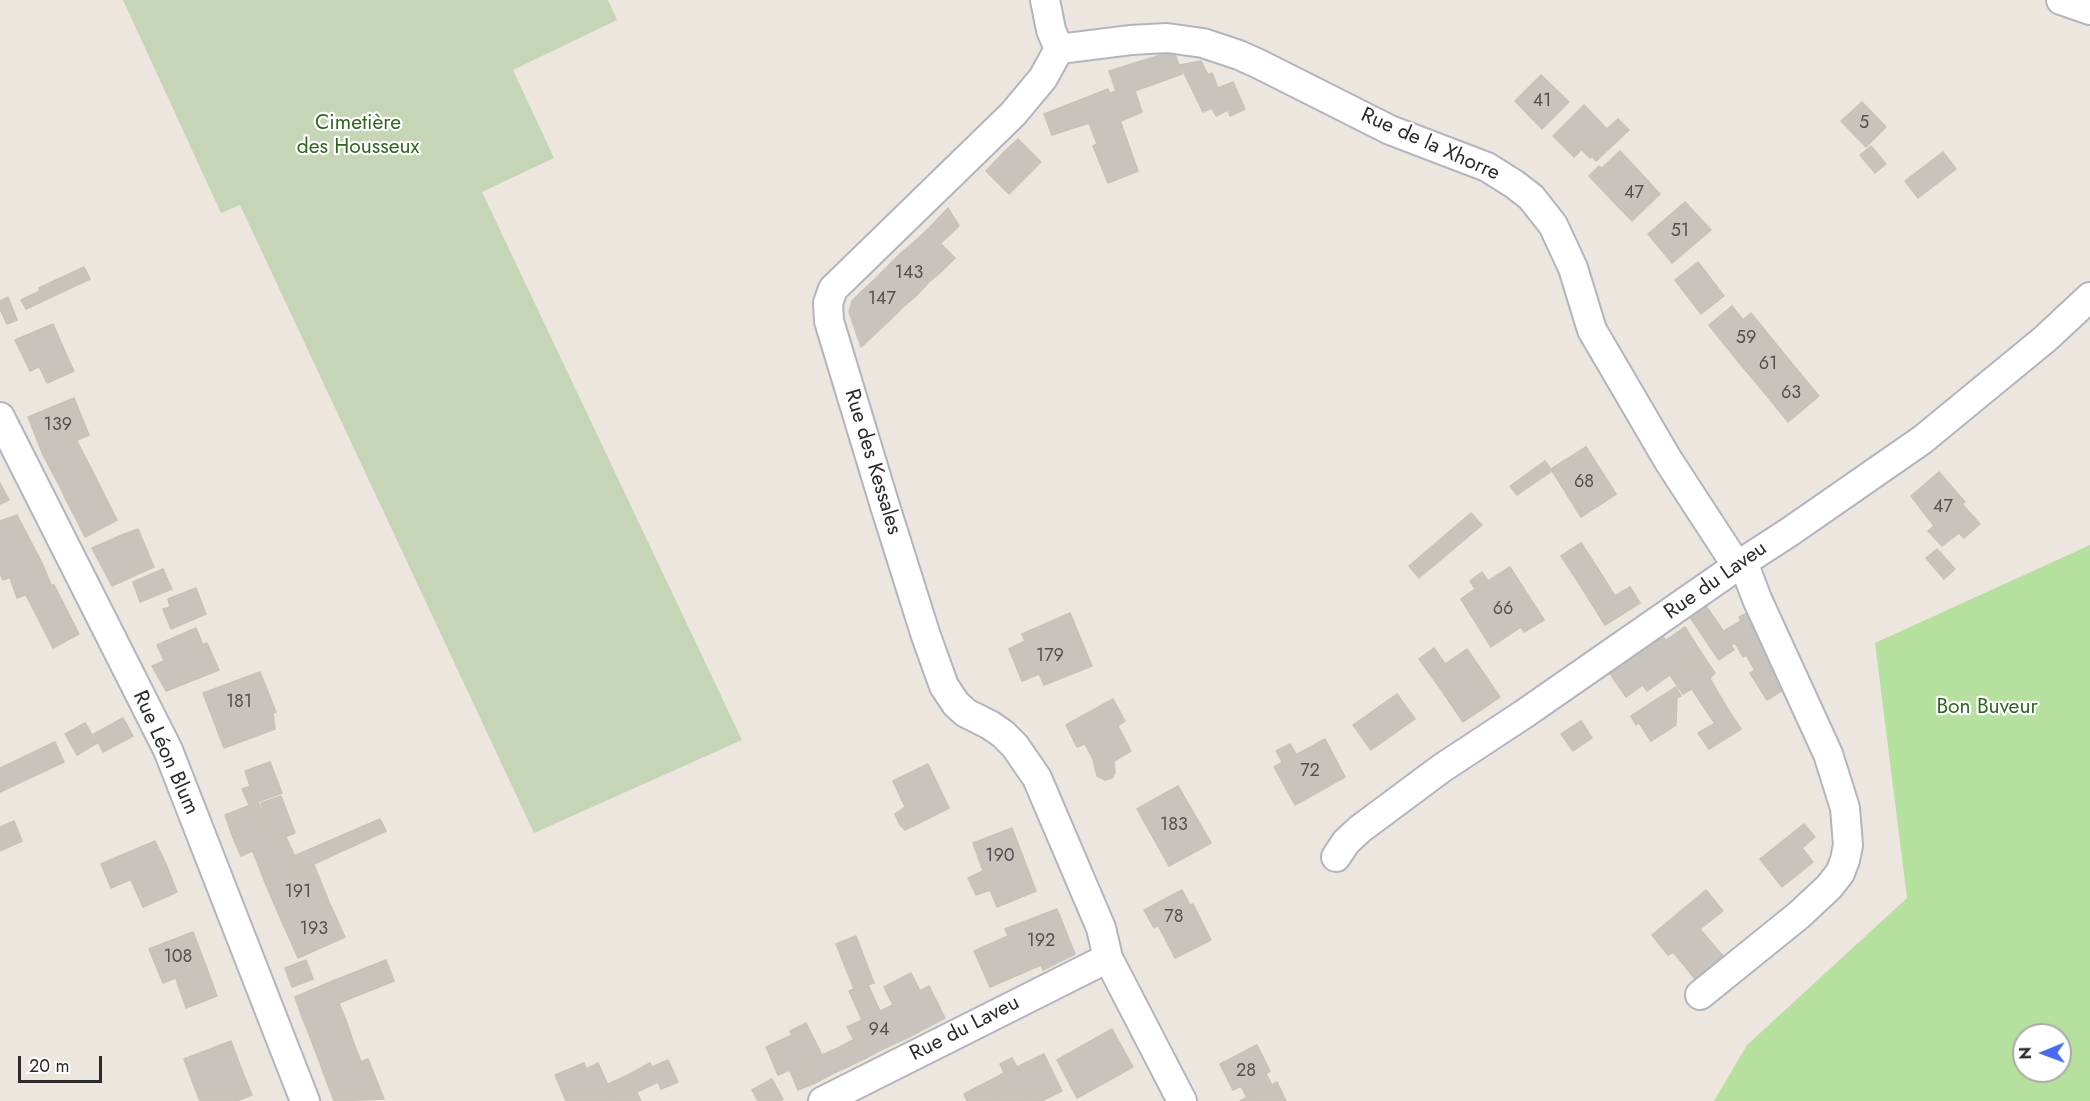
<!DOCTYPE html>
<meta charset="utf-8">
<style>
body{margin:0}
#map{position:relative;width:2090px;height:1101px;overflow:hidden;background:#ece6de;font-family:Jost,sans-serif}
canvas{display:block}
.north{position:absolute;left:2012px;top:1023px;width:60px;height:60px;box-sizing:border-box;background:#fff;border:2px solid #aaa;border-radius:50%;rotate:269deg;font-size:16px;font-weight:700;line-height:24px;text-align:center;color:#2b2b2b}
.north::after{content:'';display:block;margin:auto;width:21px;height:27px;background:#4869f0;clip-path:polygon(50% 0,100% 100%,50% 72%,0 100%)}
.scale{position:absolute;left:18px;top:1056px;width:84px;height:27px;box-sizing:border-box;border:3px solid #2b2b2b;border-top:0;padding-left:8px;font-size:18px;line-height:21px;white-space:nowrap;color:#2b2b2b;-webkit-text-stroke:4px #fff;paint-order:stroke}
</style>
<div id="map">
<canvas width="2090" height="1101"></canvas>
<div class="north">N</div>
<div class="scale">20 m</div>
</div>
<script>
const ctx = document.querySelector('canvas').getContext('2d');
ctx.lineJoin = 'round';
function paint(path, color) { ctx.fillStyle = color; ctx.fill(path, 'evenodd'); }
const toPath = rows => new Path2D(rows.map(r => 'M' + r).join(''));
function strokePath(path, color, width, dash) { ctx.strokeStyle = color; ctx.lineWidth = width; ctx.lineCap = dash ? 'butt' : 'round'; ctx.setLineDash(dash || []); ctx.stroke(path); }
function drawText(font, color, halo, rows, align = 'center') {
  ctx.font = font + ' Jost,sans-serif'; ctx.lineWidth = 4.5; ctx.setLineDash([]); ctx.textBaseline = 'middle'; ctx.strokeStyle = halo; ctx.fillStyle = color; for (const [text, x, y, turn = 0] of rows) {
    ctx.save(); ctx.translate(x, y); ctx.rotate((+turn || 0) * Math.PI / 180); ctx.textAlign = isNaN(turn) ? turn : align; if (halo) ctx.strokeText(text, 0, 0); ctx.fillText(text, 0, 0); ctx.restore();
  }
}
paint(toPath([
 [2090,545,2090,1101,1714,1101,1747,1045,1907,898,1875,643],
 [2024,1035,2060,1035,2060,1071,2024,1071]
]), '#b5e09e');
paint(toPath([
 [123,0,608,0,617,20,513,70,554,158,482,192,742,740,534,833,240,205,221,213]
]), '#c6d5b6');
const building = toPath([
 [1174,51,1182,74,1135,91,1142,112,1121,121,1111,93,1116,91,1109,71,1174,51],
 [1201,61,1208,75,1212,73,1218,88,1233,82,1245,109,1230,116,1228,110,1216,116,1212,108,1203,112,1180,65,1201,61],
 [1541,75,1569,102,1542,129,1515,101,1541,75],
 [1108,89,1117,112,1089,123,1080,100,1108,89],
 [1080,100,1089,123,1052,135,1044,114,1080,100],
 [1862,102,1886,127,1866,147,1841,121,1862,102],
 [1584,105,1605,127,1574,157,1553,136,1584,105],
 [1117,112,1138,171,1108,183,1093,146,1097,144,1089,123,1117,112],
 [1618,119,1629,130,1596,161,1592,156,1590,158,1582,150,1605,127,1607,129,1618,119],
 [1018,139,1041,162,1028,175,1004,152,1018,139],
 [1871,146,1886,164,1875,173,1860,155,1871,146],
 [1620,151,1636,168,1607,195,1589,176,1599,166,1602,168,1620,151],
 [1004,152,1028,175,1009,194,986,171,1004,152],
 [1943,152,1956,169,1918,198,1905,181,1943,152],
 [1636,168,1660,194,1632,221,1607,195,1636,168],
 [1685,202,1711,230,1672,263,1648,234,1685,202],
 [948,208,959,226,941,243,927,230,948,208],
 [927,230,955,258,942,271,914,242,927,230],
 [914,242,942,271,929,282,901,253,914,242],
 [901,253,929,282,916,296,888,266,901,253],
 [1698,262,1724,296,1701,314,1675,280,1698,262],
 [888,266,916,296,902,308,875,279,888,266],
 [84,267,90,279,26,309,21,300,40,291,39,288,84,267],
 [875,279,902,308,889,321,861,292,875,279],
 [861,292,889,321,861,347,849,312,852,301,861,292],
 [8,297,17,320,7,324,0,309,0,301,8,297],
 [1732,306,1743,320,1720,339,1709,325,1732,306],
 [1751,313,1772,339,1741,365,1720,339,1751,313],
 [53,324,66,354,30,371,15,340,53,324],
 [1772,339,1794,366,1763,391,1741,365,1772,339],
 [66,354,74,371,47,383,39,366,66,354],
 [1794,366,1819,396,1788,422,1763,391,1794,366],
 [74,398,89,435,43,455,28,417,74,398],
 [77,441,84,455,51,470,43,455,77,441],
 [1586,447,1616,494,1581,517,1551,469,1586,447],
 [84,455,92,470,60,487,51,470,84,455],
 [1545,461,1552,471,1517,495,1510,486,1545,461],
 [92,470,100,486,67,502,60,487,92,470],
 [1939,472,1965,502,1962,504,1980,524,1964,538,1959,533,1942,546,1928,531,1934,526,1911,496,1939,472],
 [0,483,9,500,0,504,0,483],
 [100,486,108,502,76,519,67,502,100,486],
 [108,502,117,520,85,537,76,519,108,502],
 [1471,513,1482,525,1419,578,1409,566,1471,513],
 [17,515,43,565,3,580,0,573,0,521,17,515],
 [138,529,154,567,138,574,122,535,138,529],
 [122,535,138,574,112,586,92,548,122,535],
 [1581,543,1600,572,1580,585,1561,556,1581,543],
 [1937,549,1955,569,1944,579,1926,558,1937,549],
 [43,565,51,585,17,598,10,578,43,565],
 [1510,567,1544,620,1524,632,1521,627,1491,647,1461,599,1475,589,1470,581,1482,572,1488,581,1510,567],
 [163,569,172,589,140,602,133,582,163,569],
 [1600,572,1615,596,1630,587,1640,603,1605,625,1580,585,1600,572],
 [51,585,54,585,79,634,53,648,26,595,51,585],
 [196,588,206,614,171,629,163,609,170,607,168,599,196,588],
 [1706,606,1728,638,1712,650,1690,617,1706,606],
 [1750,612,1786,688,1767,700,1750,673,1755,670,1746,655,1743,657,1735,643,1732,645,1724,631,1741,621,1739,617,1750,612],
 [1070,613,1092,666,1044,685,1039,674,1022,681,1009,649,1025,641,1022,634,1070,613],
 [1685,627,1702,654,1683,666,1666,640,1685,627],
 [196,628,203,645,164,661,157,645,196,628],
 [1662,635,1683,666,1670,675,1649,644,1662,635],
 [1727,639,1734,650,1719,660,1712,650,1727,639],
 [207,643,219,670,166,691,152,666,207,643],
 [1649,644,1670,675,1647,691,1626,660,1649,644],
 [1434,648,1445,664,1467,649,1500,697,1490,704,1469,672,1442,691,1419,659,1434,648],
 [1702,654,1715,673,1710,678,1683,694,1670,675,1702,654],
 [1626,660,1643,685,1626,697,1609,672,1626,660],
 [260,672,276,712,273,713,275,729,224,748,203,693,260,672],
 [1469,672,1490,704,1463,722,1442,691,1469,672],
 [1710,678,1720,696,1703,706,1692,689,1710,678],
 [1676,687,1681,696,1677,698,1676,725,1651,741,1639,723,1636,725,1631,716,1676,687],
 [1397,694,1415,719,1371,750,1353,725,1397,694],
 [1720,696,1731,714,1714,722,1703,706,1720,696],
 [1113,699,1125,721,1118,726,1131,751,1114,761,1115,773,1112,778,1105,780,1097,776,1093,759,1085,744,1077,747,1066,725,1113,699],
 [1731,714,1741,729,1709,749,1698,733,1731,714],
 [123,718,133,736,103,752,94,734,123,718],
 [1581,721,1592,738,1573,751,1561,734,1581,721],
 [85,723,97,743,77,755,65,734,85,723],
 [1325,739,1345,777,1295,805,1274,767,1325,739],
 [55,742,64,762,0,792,0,768,55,742],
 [1290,744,1296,754,1282,762,1276,751,1290,744],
 [270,762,282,793,249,805,242,789,250,786,245,771,270,762],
 [928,764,949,808,905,830,900,825,895,814,905,807,893,781,928,764],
 [1178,786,1211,843,1169,866,1137,809,1178,786],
 [281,796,295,833,275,841,261,803,281,796],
 [258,802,269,825,233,838,225,815,258,802],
 [380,819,386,831,301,870,294,856,380,819],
 [14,821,22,841,0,851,0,827,14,821],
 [1804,824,1815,837,1802,848,1813,862,1782,887,1760,859,1804,824],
 [269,825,275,841,241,856,233,838,269,825],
 [1012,828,1036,891,997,907,990,890,976,895,968,878,983,871,973,843,1012,828],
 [286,837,301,870,266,885,253,852,286,837],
 [155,841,166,864,111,888,101,864,155,841],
 [166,864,177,892,143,907,131,880,166,864],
 [314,865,329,902,282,922,266,885,314,865],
 [1182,890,1190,905,1193,904,1211,940,1175,958,1158,925,1154,928,1144,910,1182,890],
 [1706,890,1723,911,1700,929,1710,941,1683,964,1673,952,1668,955,1652,935,1706,890],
 [329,902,345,937,298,958,282,922,329,902],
 [1057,909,1075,954,1043,970,1034,949,1017,956,1005,929,1057,909],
 [193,932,206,966,163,983,149,949,193,932],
 [856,936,874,983,868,985,880,1011,862,1020,849,991,854,989,836,944,856,936],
 [1008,936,1017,956,1034,949,1041,965,990,987,974,951,1008,936],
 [1710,941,1723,956,1695,979,1683,964,1710,941],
 [306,960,313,979,292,987,285,968,306,960],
 [386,960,394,981,339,1003,330,982,386,960],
 [206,966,217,996,186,1008,176,979,206,966],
 [911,973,920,991,929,986,945,1018,909,1037,884,987,911,973],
 [330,982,339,1003,302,1017,295,997,330,982],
 [339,1003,347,1023,310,1037,302,1017,339,1003],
 [893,1005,909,1037,896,1043,880,1011,893,1005],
 [880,1011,896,1043,879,1051,862,1020,880,1011],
 [862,1020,879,1051,864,1059,847,1027,862,1020],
 [347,1023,354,1044,318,1058,310,1037,347,1023],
 [806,1023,822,1055,806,1063,790,1031,806,1023],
 [1112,1029,1133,1067,1077,1098,1057,1060,1112,1029],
 [792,1035,806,1063,778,1075,766,1047,792,1035],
 [853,1040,864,1059,847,1067,838,1048,853,1040],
 [231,1041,241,1068,194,1086,184,1059,231,1041],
 [354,1044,361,1062,325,1077,318,1058,354,1044],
 [1257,1045,1270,1071,1266,1074,1272,1085,1247,1098,1241,1086,1233,1090,1220,1064,1257,1045],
 [838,1048,847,1067,832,1074,822,1055,838,1048],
 [1044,1054,1062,1091,1042,1101,1034,1101,1017,1067,1044,1054],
 [822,1055,832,1074,815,1083,806,1063,822,1055],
 [1012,1058,1017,1067,1034,1101,1001,1101,991,1080,1004,1073,1000,1064,1012,1058],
 [368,1059,384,1099,334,1101,325,1077,368,1059],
 [668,1060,678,1082,661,1089,658,1082,637,1092,628,1075,650,1063,652,1067,668,1060],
 [584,1063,586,1069,598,1063,615,1101,566,1101,555,1075,584,1063],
 [806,1063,815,1083,798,1090,790,1071,806,1063],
 [241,1068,252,1095,237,1101,200,1101,194,1086,241,1068],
 [628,1075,641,1101,615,1101,606,1085,628,1075],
 [772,1079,783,1099,779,1101,758,1101,752,1090,772,1079],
 [991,1080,1001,1101,967,1101,964,1094,991,1080],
 [1277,1082,1286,1101,1240,1101,1272,1085,1277,1082]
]);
paint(building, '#c8c4bd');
strokePath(building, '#c8c2b8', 1.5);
const minor = toPath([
 [1045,0,1051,30,1059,49,1043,78,1013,114,833,289,828,303,829,321,885,506,926,636,944,686,956,704,966,713,990,725,1003,734,1015,746,1037,778,1101,928,1108,958,1182,1101],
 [2061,0,2090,10],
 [1059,49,1131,40,1167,38,1203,43,1239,55,1259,64,1390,130,1487,167,1514,184,1531,197,1553,225,1573,268,1592,330,1668,460,1737,566],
 [0,417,168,750,305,1101],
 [1336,857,1346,842,1360,829,1442,768,1524,714,1737,566,1788,533,1922,440,2045,339,2090,297],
 [1700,995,1799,915,1829,887,1840,873,1845,860,1848,845,1845,808,1828,754,1757,599,1743,562],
 [823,1101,1108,958]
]);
strokePath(minor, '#b2b5be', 32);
strokePath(minor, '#fff', 28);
drawText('18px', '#525150', null, [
 ["41",1542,102],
 ["5",1864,124],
 ["47",1634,194],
 ["51",1680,232],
 ["143",909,274],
 ["147",882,300],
 ["59",1746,339],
 ["61",1768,365],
 ["63",1791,394],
 ["139",58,426],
 ["68",1584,483],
 ["47",1943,508],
 ["66",1503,610],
 ["179",1050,657],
 ["181",239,703],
 ["72",1310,772],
 ["183",1174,826],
 ["190",1000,857],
 ["191",298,893],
 ["78",1174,918],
 ["193",314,930],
 ["192",1041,942],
 ["108",178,958],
 ["94",879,1031],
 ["28",1246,1072]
]);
drawText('21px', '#2e651f', '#fff', [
 ["Cimetière",358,124],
 ["des Housseux",358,148],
 ["Bon Buveur",1987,708]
]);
drawText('21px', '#2b2b2b', '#fff', [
 ["Rue de la Xhorre",1430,145,24],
 ["Rue des Kessales",872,462,73],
 ["Rue du Laveu",1716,581,-35],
 ["Rue Léon Blum",165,753,66],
 ["Rue du Laveu",965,1029,-27]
]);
</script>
